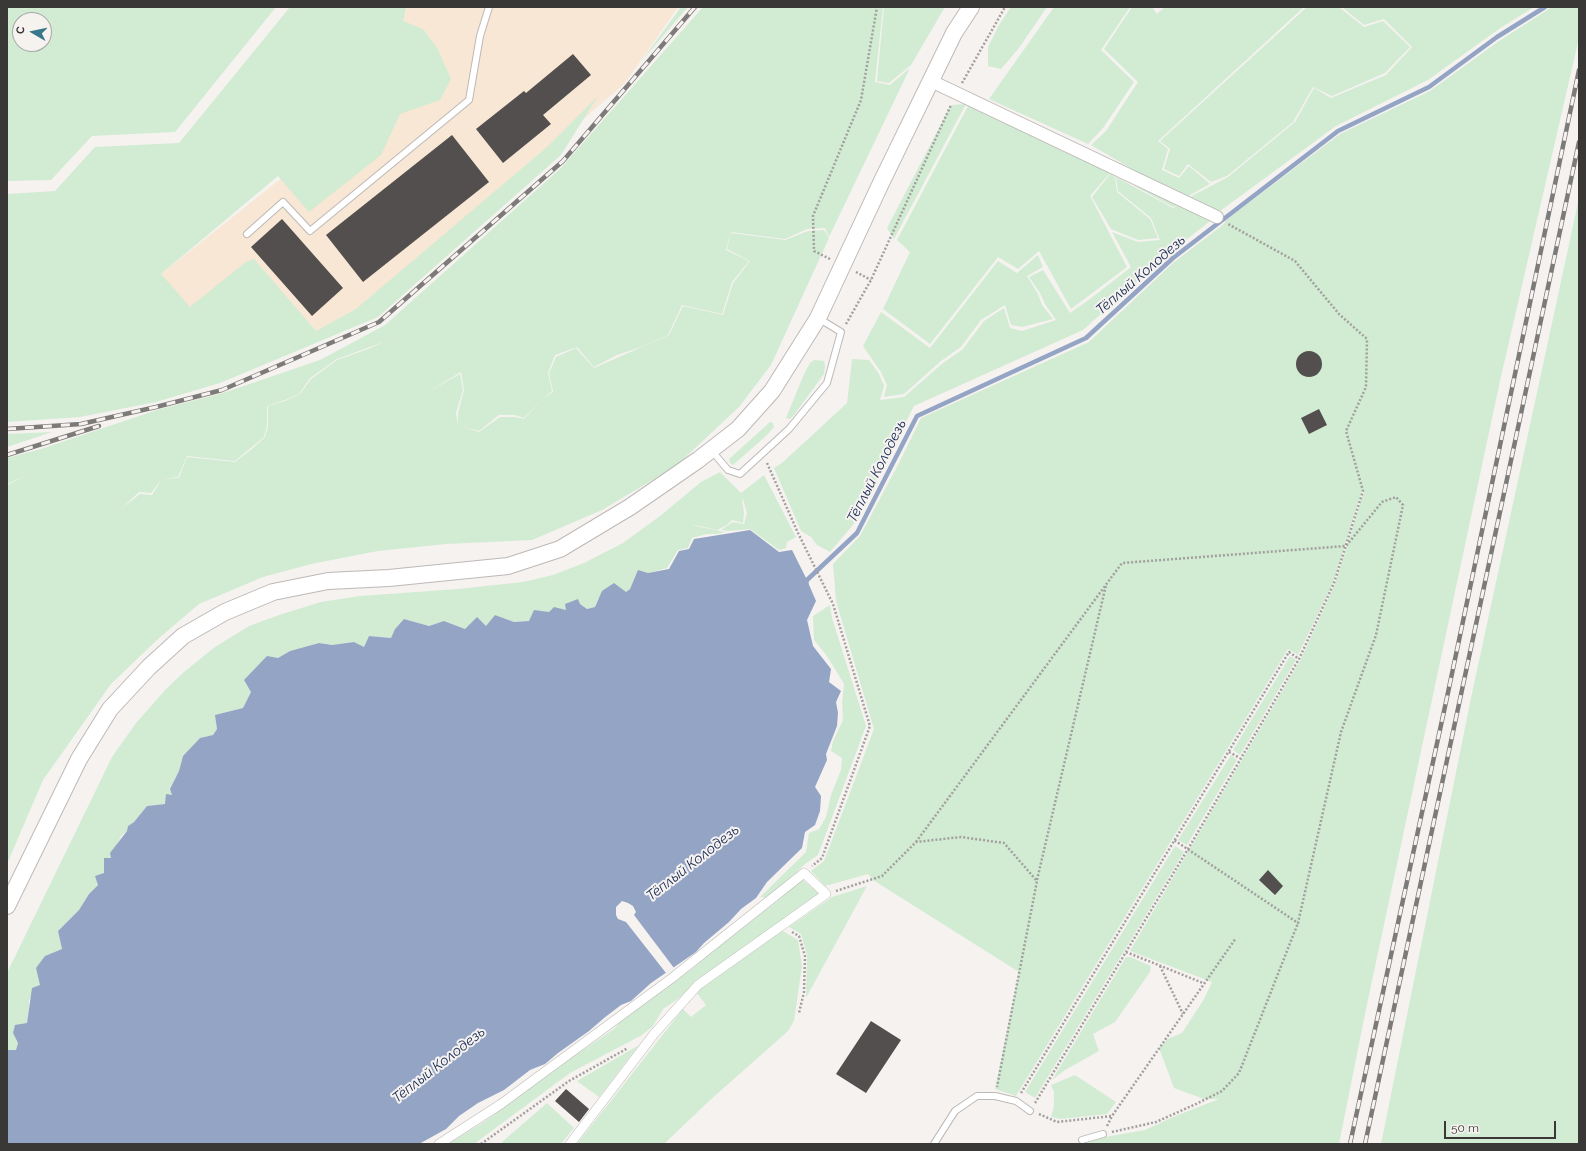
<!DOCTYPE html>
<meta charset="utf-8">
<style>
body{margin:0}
#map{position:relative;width:1586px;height:1151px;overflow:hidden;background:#f6f2f0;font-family:Raleway,sans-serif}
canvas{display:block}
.frame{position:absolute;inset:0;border:8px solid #393837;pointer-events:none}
.north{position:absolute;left:12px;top:12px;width:40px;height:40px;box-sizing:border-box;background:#f6f2f0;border:1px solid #aaa8a6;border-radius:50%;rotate:279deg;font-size:11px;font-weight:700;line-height:16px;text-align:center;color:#393837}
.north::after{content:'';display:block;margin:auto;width:14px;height:18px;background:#38788b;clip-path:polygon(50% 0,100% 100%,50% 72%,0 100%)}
.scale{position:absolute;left:1444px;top:1121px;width:112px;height:18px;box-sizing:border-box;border:2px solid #393837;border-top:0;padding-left:5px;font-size:12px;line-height:14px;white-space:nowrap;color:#393837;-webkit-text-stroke:3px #f6f2f0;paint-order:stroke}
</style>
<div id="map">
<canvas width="1586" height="1151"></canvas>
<div class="frame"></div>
<div class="north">С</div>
<div class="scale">50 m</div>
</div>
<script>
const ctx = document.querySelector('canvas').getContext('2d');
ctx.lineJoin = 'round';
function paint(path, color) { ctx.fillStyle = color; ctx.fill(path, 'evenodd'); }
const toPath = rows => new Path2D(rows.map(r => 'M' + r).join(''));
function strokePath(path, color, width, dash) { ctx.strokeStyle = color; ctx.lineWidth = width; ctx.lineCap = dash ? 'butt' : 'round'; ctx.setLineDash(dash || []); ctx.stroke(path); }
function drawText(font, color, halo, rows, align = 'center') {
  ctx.font = font + ' Raleway,sans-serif'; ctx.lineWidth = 4; ctx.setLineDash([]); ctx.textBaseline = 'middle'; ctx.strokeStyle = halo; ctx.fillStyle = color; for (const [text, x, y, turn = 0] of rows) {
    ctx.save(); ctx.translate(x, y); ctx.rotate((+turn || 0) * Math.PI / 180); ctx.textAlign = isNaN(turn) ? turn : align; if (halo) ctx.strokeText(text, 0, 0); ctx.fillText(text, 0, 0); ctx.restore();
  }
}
paint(toPath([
 [402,7,678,7,625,83,359,314,315,337,190,307,160,275,323,145]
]), '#f7e7d4');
paint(toPath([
 [7,7,276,7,175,132,92,136,51,180,7,181],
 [20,20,44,20,44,44,20,44],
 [290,7,406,7,403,21,423,29,437,48,451,79,440,100,400,114,381,155,309,212,278,176,161,274,190,307,246,262,254,259,316,331,356,309,546,148,598,96,561,155,378,317,220,383,156,402,80,417,7,422,7,194,55,191,95,147,179,143],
 [681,7,688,7,640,63],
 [703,7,883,7,875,82,890,85,910,68,829,237,825,228,807,229,785,239,731,232,726,250,749,261,732,282,722,314,682,305,668,335,641,347,617,355,594,367,577,347,555,355,548,373,552,391,544,398,524,418,515,415,499,415,479,431,461,426,479,432,500,417,515,417,524,419,544,398,553,392,549,373,556,357,576,348,594,368,669,335,683,306,723,315,733,283,750,261,727,249,731,233,785,240,808,231,824,230,829,238,771,365,739,407,676,466,602,510,532,540,446,544,378,551,311,564,263,577,199,604,158,639,111,684,43,780,7,864,7,485,27,475,34,466,27,475,7,484,7,458,41,449,157,410,223,393,320,360,385,325,561,168],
 [388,340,368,349,337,360,311,379,300,394,285,401,268,406,268,426,265,437,253,448,235,462,187,457,179,478,162,479,152,495,140,494,122,508,139,492,151,493,162,479,178,477,187,456,235,461,264,437,267,425,267,406,285,400,299,394,310,378,337,359,389,340,403,340],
 [461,372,464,390,458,413,458,425,456,413,463,390,460,374,426,393],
 [884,7,945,7,911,65,889,83,877,81],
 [1011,7,1047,7,1019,48,1001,69,988,66,988,47,999,25],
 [1054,7,1130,7,1101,50,1134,82,1103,128,1088,144,989,99],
 [1132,7,1152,7,1157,14,1165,7,1304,7,1158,141,1168,149,1162,170,1179,178,1189,166,1210,184,1183,199,1091,145,1106,131,1138,82,1104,49],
 [1307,7,1339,7,1364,27,1383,21,1410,47,1385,73,1332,96,1313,87,1293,122,1227,176,1211,182,1188,164,1179,176,1164,169,1170,149,1160,141],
 [1342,7,1534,7,1499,29,1428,80,1336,126,1216,214,1184,200,1228,177,1295,122,1314,88,1331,98,1386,75,1412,47,1384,19,1364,25],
 [1552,7,1579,7,1579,38,1500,381,1366,1009,1339,1144,1084,1144,1105,1137,1145,1130,1173,1117,1219,1099,1204,1099,1174,1088,1159,1048,1168,1039,1182,1033,1204,999,1212,982,1130,951,1301,659,1335,584,1364,491,1362,491,1333,583,1298,655,1288,649,1016,1096,995,1089,1019,972,873,880,868,874,825,886,811,871,824,861,874,729,836,601,833,564,860,536,899,463,921,418,1089,342,1173,263,1224,224,1226,220,1340,134,1430,91,1499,41],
 [966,104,894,239,887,228,951,105],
 [968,106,1110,173,1090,196,1127,267,1071,309,1039,251,1018,269,998,257,930,344,883,309,910,252,897,240],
 [1110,174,1115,177,1117,192,1150,219,1158,238,1138,240,1111,229,1092,197],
 [1116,177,1173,208,1182,203,1214,218,1172,251,1083,330,914,406,853,525,830,552,817,545,811,537,801,531,774,468,782,463,847,403,852,359,869,360,879,374,884,386,880,400,904,397,943,363,963,349,984,321,1004,308,1010,328,1022,331,1056,320,1045,304,1040,293,1029,277,1043,270,1070,313,1090,299,1131,267,1112,232,1138,242,1160,240,1151,218,1118,191],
 [1133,185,1181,203,1173,207],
 [1579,198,1579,1144,1381,1144,1471,698],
 [1038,255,1043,267,1027,276,1038,294,1042,305,1053,319,1022,327,1011,325,1005,305,981,320,961,347,941,361,904,394,884,397,887,385,881,372,863,346,881,312,930,348,998,261,1017,273],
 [814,360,824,361,825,366,824,374,794,415,790,419,786,418,804,374,810,363],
 [770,422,773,423,774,427,766,436,733,465,730,463,729,459],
 [52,432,7,447,7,434],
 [720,472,741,493,764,475,796,537,787,542,786,548,779,550,750,529,729,531,721,530,733,522,744,524,747,513,743,499,742,499,744,513,743,523,732,520,727,525,717,530,700,526,691,525,725,532,717,534,707,534,692,538,688,548,678,550,667,568,648,573,638,570,630,589,626,592,598,599,595,607,587,609,580,604,578,600,566,610,549,612,529,621,514,622,495,615,486,626,465,629,445,621,429,626,404,619,395,629,391,638,369,636,364,648,354,642,332,645,319,643,290,651,278,658,251,692,243,708,216,715,217,729,213,735,200,738,183,756,179,771,170,789,172,795,165,804,147,806,134,822,128,826,127,831,121,836,98,885,89,894,79,910,58,931,62,949,45,956,40,986,29,1000,29,1008,27,1023,13,1033,18,1043,16,1050,7,1050,7,973,112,757,136,723,166,689,184,672,215,647,249,626,282,614,321,602,360,596,458,589,523,582,553,575,584,563,623,543,660,516,701,482],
 [830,605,832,618,866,726,818,855,805,864,768,898,760,897,806,852,809,833,819,829,826,817,831,795,841,770,842,758,831,751,833,741,843,720,842,703,844,684,827,656,814,640,813,616],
 [1290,656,1296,660,1240,755,1233,750],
 [1231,755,1237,760,1187,845,1178,840],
 [1175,846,1184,852,1035,1098,1025,1092],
 [801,878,819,894,694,984,678,999,663,1009,653,1026,642,1035,570,1073,474,1144,448,1144,484,1122,570,1059,614,1029,629,1011,683,974,691,970,717,948,780,899],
 [867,886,806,998,807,955,801,934,789,927,832,897],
 [783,931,798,940,802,966,794,1021,788,1031,708,1102,664,1144,577,1144,683,1009,691,1017,706,1005,696,992,772,937],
 [1126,957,1130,957,1151,966,1150,972,1115,1022,1093,1034,1099,1051,1065,1070,1052,1080],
 [639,1045,599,1097,577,1081],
 [1075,1075,1116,1102,1107,1114,1061,1119,1051,1117,1054,1106,1054,1092,1051,1085],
 [547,1103,574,1128,561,1144,503,1144,502,1142]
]), '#d1ecd3');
paint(toPath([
 [750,530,779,552,792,550,807,580,816,601,807,620,813,646,831,669,829,682,841,691,836,702,838,713,837,726,826,754,827,760,815,787,821,796,820,811,815,825,805,832,802,848,767,882,756,898,741,909,729,922,704,943,696,952,651,983,631,1001,621,1005,604,1018,589,1031,558,1053,545,1064,530,1070,504,1090,478,1103,459,1116,446,1129,419,1144,7,1144,7,1050,16,1050,18,1043,13,1033,15,1025,27,1023,32,988,40,985,36,968,45,956,62,949,58,931,79,910,89,894,98,885,95,876,104,873,104,858,111,858,110,853,127,831,128,826,134,822,147,806,165,804,166,794,172,795,170,789,179,771,183,756,200,738,213,735,217,729,215,715,243,708,251,692,244,680,267,656,278,658,290,651,319,643,332,645,354,642,364,647,369,636,391,638,395,629,404,619,429,626,444,621,465,629,477,617,486,626,495,615,514,622,529,621,534,610,549,612,554,607,566,610,565,604,578,599,580,604,587,609,595,607,602,591,614,583,626,592,630,589,638,570,648,573,669,569,679,551,689,549,694,539]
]), '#93a4c5');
paint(toPath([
 [622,901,628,903,633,906,636,912,634,915,674,968,666,973,626,922,618,919,616,915,616,907]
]), '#f6f2f0');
strokePath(toPath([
 [806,584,807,580,857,533,917,416,1086,338,1173,258,1338,131,1429,87,1497,37,1545,7]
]), '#93a4c5', 4.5);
paint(toPath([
 [573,54,591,75,543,115,551,124,503,163,476,129,524,91,526,93],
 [452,135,489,182,363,282,326,235],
 [282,219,343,288,312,316,251,247],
 '1296 364a13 13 0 1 1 26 0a13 13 0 1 1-26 0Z',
 [1319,409,1327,425,1309,434,1301,418],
 [1268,870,1283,886,1275,895,1259,880],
 [871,1021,901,1040,866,1093,836,1074],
 [566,1089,589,1109,579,1122,555,1101]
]), '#534f4e');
const service = toPath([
 [247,234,283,202,310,231,469,100,480,36,489,7],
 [711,450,728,470,740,474,789,429,827,383,841,332,818,318],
 [1082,1140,1103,1134],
 [934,1144,955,1111,977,1096,995,1096,1016,1101,1030,1111]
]);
const pedestrian = toPath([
 [439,1144,501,1104,672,978,804,873,826,894,698,985,654,1034,570,1144]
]);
const minor = toPath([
 [931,81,1217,217]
]);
const secondary = toPath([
 [7,906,79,759,110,709,149,667,183,636,225,612,273,592,328,581,389,578,508,566,560,549,630,507,698,460,738,429,772,391,818,318,881,183,954,33,971,7]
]);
strokePath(service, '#bdb9b7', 8);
strokePath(pedestrian, '#bdb9b7', 10);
strokePath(minor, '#bdb9b7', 14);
strokePath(secondary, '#bdb9b7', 18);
strokePath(toPath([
 [962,83,1005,7],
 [830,259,814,251,813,216,861,100,877,7],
 [856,272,871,280],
 [846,324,871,280,951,105],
 [767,463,798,533,833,604,870,726,822,858,812,866],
 [1229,752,1240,758],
 [916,842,1122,563,1346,546,1382,502,1396,497,1403,505,1376,635,1341,732,1298,923,1174,840],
 [1037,880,1106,585],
 [836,891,882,876,916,842,961,837,1004,843,1037,881,997,1087],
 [792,932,799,936,805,956,804,992,799,1013],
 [1126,952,1203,983],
 [1160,966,1183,1014],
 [1021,1093,1289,652,1299,659],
 [1035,1103,1188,849,1299,659,1334,583,1363,491,1346,431,1366,387,1367,339,1339,314,1295,261,1228,224],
 [1039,1114,1057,1122,1112,1116,1236,938],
 [1107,1126,1112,1116],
 [1112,1132,1156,1122,1196,1104,1222,1091,1239,1073,1298,923],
 [481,1144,569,1081,628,1048]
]), '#a29f9e', 2.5, [2, 2]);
strokePath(service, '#fff', 6);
strokePath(pedestrian, '#fff', 9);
strokePath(minor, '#fff', 12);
strokePath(secondary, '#fff', 16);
const rail = toPath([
 [7,429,81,424,156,407,222,390,379,322,563,161,695,7],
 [7,455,99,426],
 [1350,1144,1446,702,1579,70],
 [1365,1144,1579,142]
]);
strokePath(rail, '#7d7b79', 4.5);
strokePath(rail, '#f6f2f0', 3, [9]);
drawText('italic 14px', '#122751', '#f6f2f0', [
 ["Тёплый Колодезь",1141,275,-41],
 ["Тёплый Колодезь",877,471,-63],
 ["Тёплый Колодезь",693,863,-38],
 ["Тёплый Колодезь",439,1065,-38]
]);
</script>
